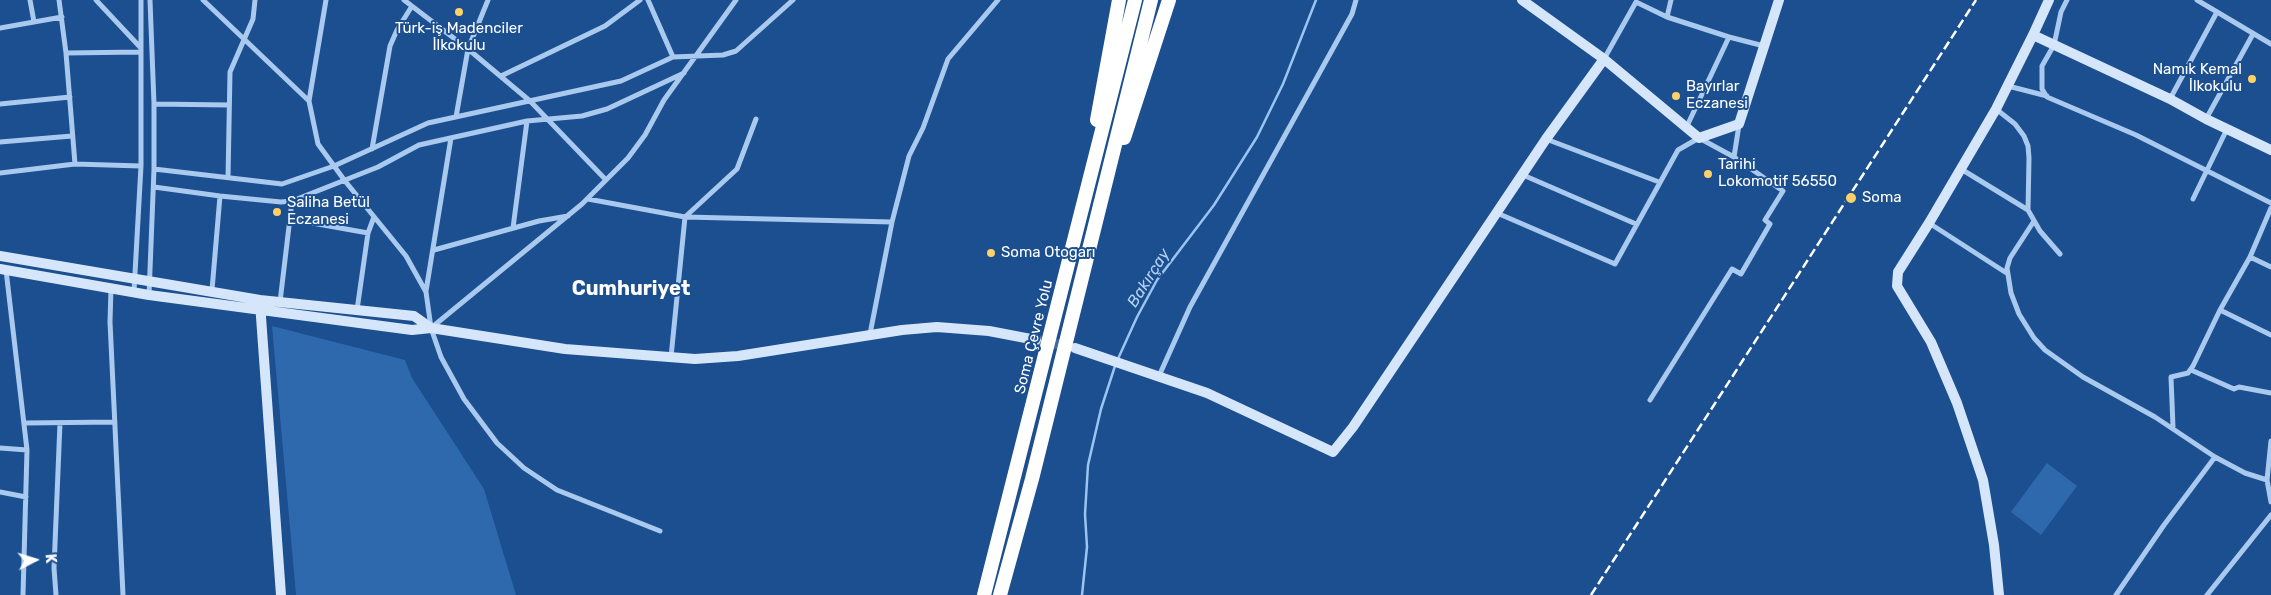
<!DOCTYPE html>
<meta charset="utf-8">
<style>
body{margin:0}
#map{position:relative;width:2271px;height:595px;overflow:hidden;background:#1b4f8f;font-family:Rubik,sans-serif}
canvas{display:block}
.north{position:absolute;left:10px;top:535px;width:50px;height:50px;-webkit-text-stroke:4px #1b4f8f;paint-order:stroke;rotate:85deg;font-size:14px;font-weight:700;line-height:20px;text-align:center;color:#fff}
.north::after{content:'';display:block;margin:auto;width:18px;height:22px;background:#fff;clip-path:polygon(50% 0,100% 100%,50% 72%,0 100%)}
</style>
<div id="map">
<canvas width="2271" height="595"></canvas>
<div class="north">K</div>
</div>
<script>
const ctx = document.querySelector('canvas').getContext('2d');
ctx.lineJoin = 'round';
function paint(path, color) { ctx.fillStyle = color; ctx.fill(path, 'evenodd'); }
const toPath = rows => new Path2D(rows.map(r => 'M' + r).join(''));
function strokePath(path, color, width, dash) { ctx.strokeStyle = color; ctx.lineWidth = width; ctx.lineCap = dash ? 'butt' : 'round'; ctx.setLineDash(dash || []); ctx.stroke(path); }
function drawText(font, color, halo, rows, align = 'center') {
  ctx.font = font + ' Rubik,sans-serif'; ctx.lineWidth = 4; ctx.setLineDash([]); ctx.textBaseline = 'middle'; ctx.strokeStyle = halo; ctx.fillStyle = color; for (const [text, x, y, turn = 0] of rows) {
    ctx.save(); ctx.translate(x, y); ctx.rotate((+turn || 0) * Math.PI / 180); ctx.textAlign = isNaN(turn) ? turn : align; if (halo) ctx.strokeText(text, 0, 0); ctx.fillText(text, 0, 0); ctx.restore();
  }
}
paint(toPath([
 [272,326,405,360,412,378,484,489,516,595,296,595],
 [2047,463,2077,486,2041,535,2011,512]
]), '#2e69ad');
strokePath(toPath([
 [1117,361,1137,317,1157,280,1214,205,1257,137,1283,84,1316,0],
 [1082,595,1087,547,1085,514,1088,465,1101,409,1115,366]
]), '#9cc4f0', 2.5);
strokePath(toPath([
 [1036,340,1072,347]
]), '#3d69a0', 10, [10, 5]);
strokePath(toPath([
 [30,0,34,22],
 [59,0,66,53,75,164],
 [96,0,140,47],
 [203,0,309,101,318,144,345,181,406,256,426,292,431,328,441,357,464,399,497,443,524,468,557,490,660,531],
 [404,0,468,49,530,101,606,180],
 [648,0,673,57],
 [2067,0,2061,12,2054,45,2042,66,2042,89,2047,97,2136,135,2271,203],
 [2197,0,2271,44],
 [1667,17,1671,0],
 [0,28,62,17],
 [66,53,140,52],
 [1604,59,1636,2,1667,17,1729,37],
 [501,76,605,26,640,0],
 [2008,86,2047,96],
 [2170,99,2217,12],
 [309,101,326,0],
 [0,104,70,97],
 [154,104,229,105],
 [1996,109,2015,124,2024,136,2028,146,2029,158,2028,210,2040,231,2060,254],
 [456,117,468,49,488,0],
 [2206,119,2253,34],
 [1687,126,1729,37,1764,46],
 [1546,139,1659,182],
 [0,142,72,136],
 [372,149,390,46,397,30,412,6],
 [154,169,282,184,334,166,428,123,621,81,673,57,723,55,736,51,793,0],
 [1961,169,2028,210],
 [0,173,75,164,141,166],
 [1523,175,1636,224],
 [228,178,230,72,253,19,255,0],
 [154,187,220,196,281,202,292,201,378,167,419,145,527,121,582,116,607,109,684,73],
 [588,199,685,217,892,222],
 [2193,199,2227,129],
 [1497,213,1615,264,1678,150,1699,138,1734,157,1739,125],
 [290,219,368,233],
 [2034,221,2010,258,2007,268,2011,293,2019,314,2034,338,2045,350,2083,377,2155,417,2215,457,2245,473,2267,480],
 [1929,223,2008,274],
 [513,228,527,121],
 [434,250,539,221,568,216],
 [2250,257,2271,267],
 [6,270,27,450,23,595],
 [111,288,110,322,123,595],
 [212,290,220,196],
 [134,291,141,166,141,0],
 [426,291,451,138],
 [149,295,154,169,154,104,150,0],
 [280,302,292,201],
 [357,310,368,233,374,217],
 [2220,310,2271,335],
 [431,328,582,204,628,158,645,135,664,100,736,0],
 [870,334,892,222,909,156,923,128,948,59,998,0],
 [671,357,685,217,737,169,756,119],
 [2191,370,2234,389,2239,387,2271,393],
 [1159,376,1190,307,1352,14,1356,0],
 [1650,400,1732,269,1741,274,1770,224,1765,220,1783,191,1734,157],
 [25,423,115,422],
 [2173,427,2171,377,2188,373,2193,366,2220,310,2250,257,2271,208],
 [2271,441,2267,480,2271,502],
 [0,448,27,450],
 [0,492,26,497],
 [56,595,54,568,60,423],
 [2116,595,2164,525,2215,457],
 [2207,595,2271,515]
]), '#a9c9ee', 5);
strokePath(toPath([
 [1522,0,1604,59,1699,138,1739,124,1779,0],
 [2033,35,2170,99,2206,119,2271,150],
 [0,256,260,300,414,316,431,328],
 [0,269,149,295,412,330,431,328,565,349,695,359,738,356,902,330,937,327,989,331,1036,340],
 [260,303,281,595],
 [1075,348,1207,393,1333,452,1353,427,1546,139,1604,59],
 [1999,595,1994,545,1983,480,1957,403,1931,342,1897,286,1898,272,1929,223,1996,109,2033,35,2049,0]
]), '#d6e6fa', 10);
strokePath(toPath([
 [1097,120,1119,0],
 [1124,138,1169,0],
 [984,595,1135,0],
 [1000,595,1032,479,1151,0]
]), '#fff', 14);
strokePath(toPath([
 [1591,595,1976,0]
]), '#fff', 2.5, [9, 4]);
for (const [x, y, r, color] of [
 [459,12,5,"#ffd166"],
 [2252,79,5,"#ffd166"],
 [1676,96,5,"#ffd166"],
 [1708,174,5,"#ffd166"],
 [1851,198,6,"#ffd166"],
 [277,212,5,"#ffd166"],
 [991,253,5,"#ffd166"]
]) { const dot = new Path2D(); dot.arc(x, y, r, 0, 2 * Math.PI); ctx.fillStyle = color; ctx.fill(dot); strokePath(dot, '#1b4f8f', 2); }
drawText('15px', '#fff', '#1b4f8f', [
 ["Türk-iş Madenciler",459,29,"center"],
 ["İlkokulu",459,46,"center"],
 ["Namık Kemal",2242,70,"right"],
 ["İlkokulu",2242,87,"right"],
 ["Bayırlar",1686,87],
 ["Eczanesi",1686,104],
 ["Tarihi",1718,165],
 ["Lokomotif 56550",1718,182],
 ["Soma",1862,198],
 ["Saliha Betül",287,203],
 ["Eczanesi",287,220],
 ["Soma Otogarı",1001,253]
], 'left');
drawText('15px', '#fff', '#1b4f8f', [
 ["Soma Çevre Yolu",1034,337,-76]
]);
drawText('italic 16px', '#b5d3f5', '#1b4f8f', [
 ["Bakırçay",1149,278,-58]
]);
drawText('bold 20px', '#fff', '#1b4f8f', [
 ["Cumhuriyet",631,289]
]);
</script>
